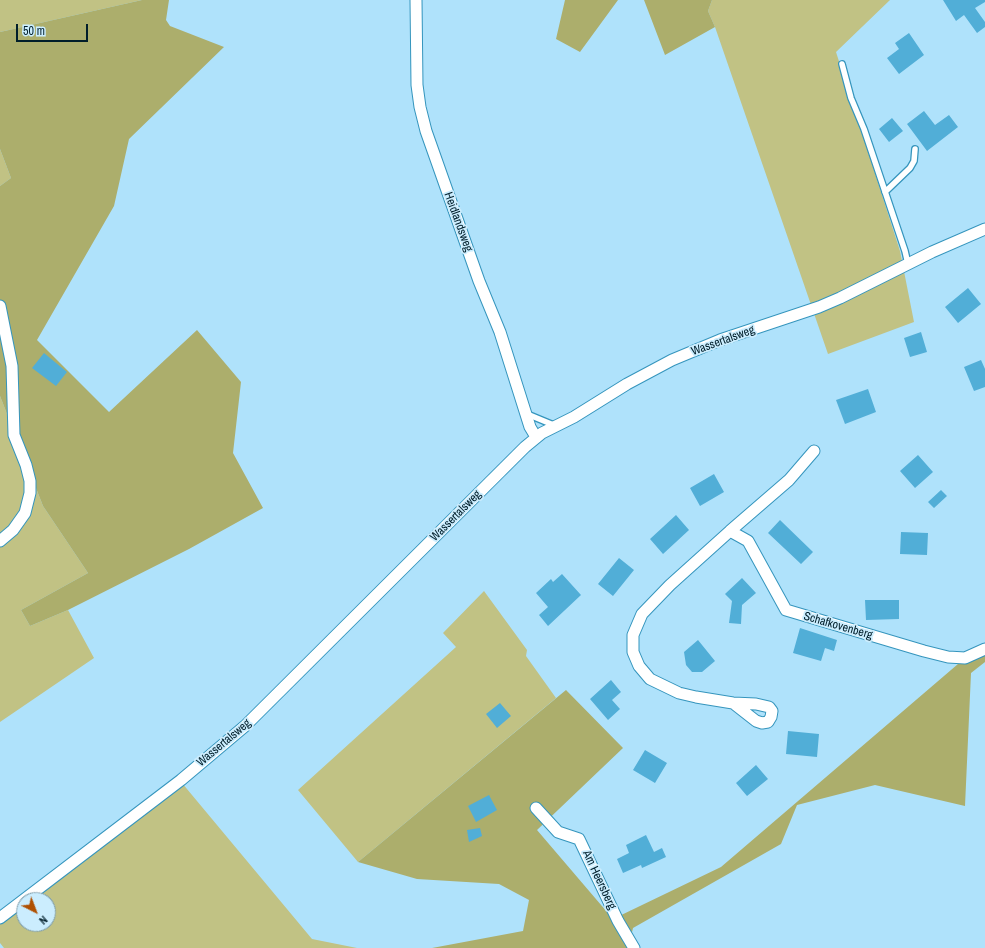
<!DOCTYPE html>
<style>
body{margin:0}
#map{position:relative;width:985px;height:948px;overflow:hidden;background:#afe2fb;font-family:"Archivo Narrow",sans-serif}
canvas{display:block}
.north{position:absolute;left:16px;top:892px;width:40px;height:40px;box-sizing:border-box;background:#cbedfe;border:1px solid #7a9aa9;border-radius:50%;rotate:138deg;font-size:11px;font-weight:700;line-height:16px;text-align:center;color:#011e2a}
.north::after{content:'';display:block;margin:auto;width:14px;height:18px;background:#af5002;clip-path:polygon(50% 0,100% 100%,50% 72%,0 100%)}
.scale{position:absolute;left:16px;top:24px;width:72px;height:18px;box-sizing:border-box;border:2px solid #011e2a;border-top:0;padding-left:5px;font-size:12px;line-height:14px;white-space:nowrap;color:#011e2a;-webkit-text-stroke:3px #cbedfe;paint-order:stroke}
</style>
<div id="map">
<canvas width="985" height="948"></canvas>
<div class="north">N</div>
<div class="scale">50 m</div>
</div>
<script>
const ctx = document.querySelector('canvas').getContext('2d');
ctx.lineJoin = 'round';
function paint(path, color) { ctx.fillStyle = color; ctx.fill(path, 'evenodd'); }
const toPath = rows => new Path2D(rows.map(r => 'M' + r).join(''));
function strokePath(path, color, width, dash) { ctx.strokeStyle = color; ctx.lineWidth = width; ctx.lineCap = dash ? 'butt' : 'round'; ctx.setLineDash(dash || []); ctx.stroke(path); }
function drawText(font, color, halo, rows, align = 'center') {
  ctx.font = font + ' "Archivo Narrow",sans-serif'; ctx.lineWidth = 3.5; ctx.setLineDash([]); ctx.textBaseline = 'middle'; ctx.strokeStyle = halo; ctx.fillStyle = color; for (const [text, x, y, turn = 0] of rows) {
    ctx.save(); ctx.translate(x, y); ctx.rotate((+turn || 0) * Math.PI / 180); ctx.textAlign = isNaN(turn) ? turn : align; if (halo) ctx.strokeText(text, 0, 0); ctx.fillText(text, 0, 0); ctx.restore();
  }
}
paint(toPath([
 [0,0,142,0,0,32],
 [712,0,890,0,836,52,900,251,914,322,828,354,715,27,708,11],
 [0,149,11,178,0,186],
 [0,396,43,506,88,573,21,610,30,626,68,610,94,658,0,722],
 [484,591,527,650,526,656,556,698,358,862,298,790,456,647,443,633],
 [182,783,312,939,357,948,4,948,0,943,0,924,24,905,24,924,48,924,48,900,31,900]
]), '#c1c284');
paint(toPath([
 [142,0,169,0,166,20,170,26,224,47,129,139,114,206,37,340,109,412,197,330,241,382,233,453,263,508,189,549,68,610,30,626,21,610,88,573,43,506,0,396,0,186,11,178,0,149,0,32],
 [565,0,618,0,580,52,556,39],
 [644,0,712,0,708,11,715,27,665,55],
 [985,649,985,662,971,673,965,806,875,785,797,805,781,844,633,928,629,945,630,948,432,948,523,931,529,900,499,884,417,879,358,862,566,690,623,748,537,830,613,919,721,867,965,658]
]), '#acae6c');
paint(toPath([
 [943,0,985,0,985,2,975,8,985,22,985,27,977,33,964,15,956,21],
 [909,33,924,55,899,74,887,58,899,49,895,43],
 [924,111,935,125,949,115,958,127,927,151,907,124],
 [892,118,903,131,889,142,879,129],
 [968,288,981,304,958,323,945,307],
 [921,332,927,352,910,357,904,338],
 [44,353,67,372,56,386,32,368],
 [981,360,985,369,985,387,974,391,964,367],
 [868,389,876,412,845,424,836,400],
 [918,455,933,472,915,488,900,471],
 [714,474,724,492,700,506,690,488],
 [941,490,947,496,934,508,928,502],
 [676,515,689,530,663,554,650,539],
 [780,520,813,552,801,564,768,533],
 [901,532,928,533,927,555,900,554],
 [619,558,634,570,613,596,598,584],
 [562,574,581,595,548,626,539,615,548,607,536,593,551,579,553,582],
 [742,578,756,593,742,605,741,624,729,623,732,601,725,594],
 [865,600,899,600,899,619,866,620],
 [800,628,837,640,834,651,825,648,821,661,793,653],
 [698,640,715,661,702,672,692,672,686,665,684,652],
 [611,680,621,692,612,700,620,709,608,720,590,699],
 [500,703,511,716,497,728,486,714],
 [788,731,819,734,817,757,786,754],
 [645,750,667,763,655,783,633,770],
 [756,765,768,779,747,796,736,783],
 [489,795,497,810,476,822,468,806],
 [480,828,482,836,469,842,467,830],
 [646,835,654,852,662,848,666,857,642,868,641,865,623,873,617,859,629,853,626,845]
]), '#51aed7');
const service = toPath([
 [842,64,851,98,864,129,905,251,908,264],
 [885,192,910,168,914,161,915,149],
 [527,414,556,426]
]);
const minor = toPath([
 [416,0,417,85,420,107,426,131,479,281,500,332,530,427,536,437],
 [0,306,12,366,14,435,26,465,30,481,30,493,25,513,13,530,0,541],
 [730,531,789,480,814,451],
 [733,703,756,721,762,723,768,722,771,717,772,711,769,707,756,704,733,703,696,697,679,693,650,679,639,666,633,652,633,635,642,614,670,585,730,531,748,541,786,610,924,651,948,657,965,658,985,649],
 [536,808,558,832,579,839,618,921,634,948],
 [0,918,181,780,245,726,525,447,542,433,574,417,627,384,672,360,720,340,819,307,840,298,932,252,985,229]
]);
strokePath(service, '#3595bd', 8);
strokePath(minor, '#3595bd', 13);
strokePath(service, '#fff', 5.5);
strokePath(minor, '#fff', 11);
drawText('12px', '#011e2a', '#cbedfe', [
 ["Heidlandsweg",458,222,70],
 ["Wassertalsweg",723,341,-20],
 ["Wassertalsweg",456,516,-45],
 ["Schafkovenberg",838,626,16],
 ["Wassertalsweg",224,743,-40],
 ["Am Heersberg",599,880,65]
]);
</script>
